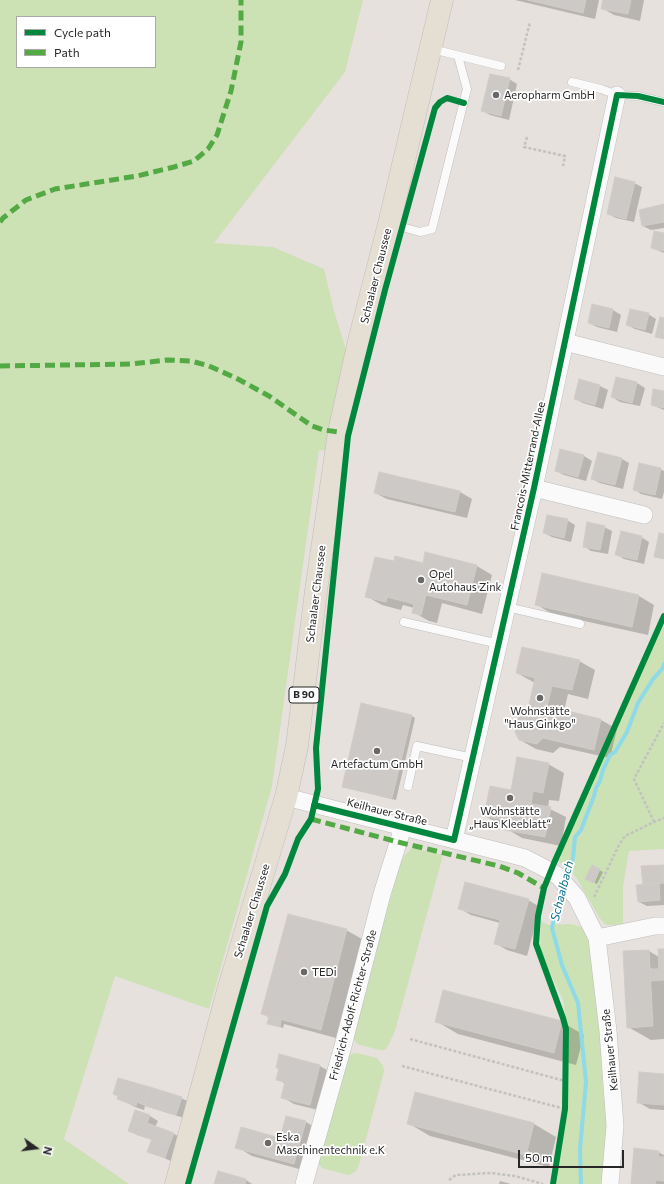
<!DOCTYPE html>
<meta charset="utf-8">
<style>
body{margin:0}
#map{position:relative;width:664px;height:1184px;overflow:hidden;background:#e6e1dc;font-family:Commissioner,sans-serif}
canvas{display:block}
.legend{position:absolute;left:16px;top:16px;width:140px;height:52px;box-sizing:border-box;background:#fff;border:1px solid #a9a9a9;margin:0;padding:5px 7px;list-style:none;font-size:12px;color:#272727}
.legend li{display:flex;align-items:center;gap:8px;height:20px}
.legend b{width:20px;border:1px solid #a9a9a9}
.north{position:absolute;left:16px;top:1128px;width:40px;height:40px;-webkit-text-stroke:3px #fff;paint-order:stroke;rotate:104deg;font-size:11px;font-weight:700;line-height:16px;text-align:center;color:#272727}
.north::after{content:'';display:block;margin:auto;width:14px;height:18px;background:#272727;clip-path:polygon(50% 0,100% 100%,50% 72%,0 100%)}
.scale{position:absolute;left:518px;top:1150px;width:106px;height:18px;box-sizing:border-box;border:2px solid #272727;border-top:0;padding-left:5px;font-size:12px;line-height:14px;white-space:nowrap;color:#272727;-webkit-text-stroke:3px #fff;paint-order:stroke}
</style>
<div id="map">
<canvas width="664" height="1184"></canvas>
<ul class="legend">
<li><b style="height:5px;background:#00873e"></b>Cycle path</li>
<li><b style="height:5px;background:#53aa44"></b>Path</li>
</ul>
<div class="north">N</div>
<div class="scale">50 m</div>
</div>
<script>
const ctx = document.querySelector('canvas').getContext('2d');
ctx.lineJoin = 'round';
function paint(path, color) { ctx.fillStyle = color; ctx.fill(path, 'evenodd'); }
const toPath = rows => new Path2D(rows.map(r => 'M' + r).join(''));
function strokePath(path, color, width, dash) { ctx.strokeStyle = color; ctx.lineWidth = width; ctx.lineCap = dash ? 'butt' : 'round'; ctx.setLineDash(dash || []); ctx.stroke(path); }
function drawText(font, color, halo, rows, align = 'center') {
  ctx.font = font + ' Commissioner,sans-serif'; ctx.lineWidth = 3.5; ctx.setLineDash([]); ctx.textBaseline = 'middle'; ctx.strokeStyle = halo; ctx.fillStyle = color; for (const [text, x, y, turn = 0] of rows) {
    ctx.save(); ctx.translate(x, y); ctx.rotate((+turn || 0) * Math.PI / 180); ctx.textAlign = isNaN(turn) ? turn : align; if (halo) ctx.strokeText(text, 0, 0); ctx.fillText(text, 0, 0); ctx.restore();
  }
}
paint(toPath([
 [0,0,363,0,345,72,214,243,273,247,324,269,334,311,347,353,327,451,319,450,272,786,209,1009,115,976,64,1139,129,1184,0,1184],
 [17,17,155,17,155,67,17,67],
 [664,625,664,849,629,851,623,887,623,924,614,925,607,925,603,922,599,917,576,877,554,857],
 [412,848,443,855,395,1031,387,1048,384,1050,380,1050,360,1045,357,1044,352,1037,386,905,389,904,399,866,404,856],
 [541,921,548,925,570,924,582,927,590,944,605,1060,601,1061,604,1101,609,1102,603,1184,556,1184,568,1107,567,1067,569,1037,563,1000,548,968,540,949],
 [357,1053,377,1058,383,1066,384,1071,359,1165,356,1171,353,1173,348,1175,322,1168,317,1161,347,1055]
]), '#cce1b4');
paint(toPath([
 [515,0,599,0,595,19],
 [604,0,644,0,640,21,614,15,602,8],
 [509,79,517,84,509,120,490,115,483,111],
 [634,183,642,187,634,222,616,218,608,214],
 [664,206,664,228,651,230,643,226,640,211],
 [664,234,664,253,652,248],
 [593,305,613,310,621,315,617,332,597,327,589,323],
 [648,314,656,319,652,334,635,329,627,325],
 [617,378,637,383,645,388,640,406,620,402,612,397],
 [580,380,600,386,608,390,603,409,583,403,575,399],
 [664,392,664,410,652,405],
 [561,450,584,456,592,461,586,481,564,475,556,471],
 [622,459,629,463,623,489,600,483,592,479],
 [660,469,664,471,664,492,662,499,641,494,634,489],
 [380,473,460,492,472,499,467,518,387,499,375,493],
 [567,520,575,525,571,542,552,537,544,533],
 [604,527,612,531,608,554,591,551,584,546],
 [641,537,649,542,644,564,624,559,616,554],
 [394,563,477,566,492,575,482,614,442,603,437,623,429,621,413,612,414,608,403,605,401,610,382,605,366,596],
 [639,596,654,605,648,635,552,614,536,604],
 [579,661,595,670,588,699,568,694,564,711,601,720,617,729,610,758,560,747,553,753,536,749,520,740,535,683,517,673],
 [412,716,415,718,396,800,346,788,343,786],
 [548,764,564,773,559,801,549,800,548,808,566,817,561,846,522,838,507,829,507,826,501,825,485,816,512,791],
 [592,866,603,872,597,884,590,881],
 [664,866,664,905,647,906,639,902,644,886],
 [528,900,540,907,527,956,507,950,495,943,500,923,471,915,459,908],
 [346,930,362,939,336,1038,284,1024,283,1028,268,1023,270,1018,263,1014],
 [664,950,664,1039,651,1040,628,1027,624,952,649,951,659,957],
 [436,1021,562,1022,584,1035,576,1065,458,1034],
 [280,1055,320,1066,332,1073,322,1111,294,1104,282,1097,285,1084,278,1079,280,1069,277,1067],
 [664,1075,664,1110,650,1109,638,1102],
 [415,1094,534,1124,556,1137,549,1167,430,1136,408,1123],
 [118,1098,181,1098,189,1102,184,1118,145,1106,144,1110,135,1107],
 [135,1111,150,1116,158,1121,155,1127,174,1134,182,1138,173,1162,149,1151,153,1140,137,1135,129,1130],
 [306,1122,321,1131,310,1172,252,1156,237,1147,280,1139],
 [658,1152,664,1155,664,1184,633,1184],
 [219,1173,246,1180,252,1184,215,1184],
 [500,1181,511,1184,499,1184]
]), '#0003');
strokePath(toPath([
 [567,880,573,858,575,837,581,830,594,796,596,788,600,781,603,770,610,755,615,752,627,732,638,703,653,679,663,668,664,664],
 [564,891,558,912,553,923,552,928,562,965,578,1003,586,1082,580,1149,581,1184]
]), '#8edae8', 4);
const building = toPath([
 [528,0,586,0,583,13,528,0],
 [603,0,631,0,628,14,601,9,603,0],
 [490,74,510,78,501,116,481,111,490,74],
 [615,177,635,182,626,219,607,214,615,177],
 [664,204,664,222,642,226,639,210,664,204],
 [654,231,664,233,664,251,651,248,654,231],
 [592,304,613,309,609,328,588,323,592,304],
 [630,309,649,313,645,330,626,325,630,309],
 [660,317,664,318,664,339,655,337,660,317],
 [616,377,637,382,632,403,611,397,616,377],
 [579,379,600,385,595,405,574,399,579,379],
 [653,389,664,391,664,408,651,405,653,389],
 [560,449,584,455,578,477,555,471,560,449],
 [598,452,622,458,615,485,591,479,598,452],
 [639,463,661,468,655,495,633,490,639,463],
 [379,472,460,491,455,512,374,493,379,472],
 [547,515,568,519,564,538,543,533,547,515],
 [587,522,605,526,600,550,583,547,587,522],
 [621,531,642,536,637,560,615,555,621,531],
 [659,533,664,534,664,559,654,557,659,533],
 [425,552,477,565,467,605,426,595,421,615,412,613,414,604,387,597,386,602,365,597,375,557,394,561,395,556,423,563,425,552],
 [542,573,639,595,632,627,535,605,542,573],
 [522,647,580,660,572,690,552,686,547,706,601,719,594,750,543,738,537,744,519,740,515,732,519,714,528,709,535,678,516,673,522,647],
 [361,703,412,715,392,798,342,787,361,703],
 [517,757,549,763,543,793,533,791,531,804,551,807,545,837,505,830,507,821,484,816,490,786,511,790,517,757],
 [592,865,600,869,594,883,585,879,592,865],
 [664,865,664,883,643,885,641,866,664,865],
 [465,882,529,899,515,949,494,944,500,920,458,909,465,882],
 [659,883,660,900,638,902,636,885,659,883],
 [288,914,347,929,321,1030,261,1014,288,914],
 [658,949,664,949,664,980,651,981,650,969,659,969,658,949],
 [649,950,653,1026,627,1028,623,951,649,950],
 [443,990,562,1021,554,1053,435,1022,443,990],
 [269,1016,281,1020,280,1027,267,1024,269,1016],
 [279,1054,320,1065,310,1105,281,1098,285,1082,276,1080,279,1068,276,1068,279,1054],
 [639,1072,664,1074,664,1105,637,1103,639,1072],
 [118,1078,150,1087,144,1105,137,1102,136,1106,117,1099,118,1096,113,1094,118,1078],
 [150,1087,182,1097,176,1115,144,1105,150,1087],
 [415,1092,534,1123,526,1155,407,1124,415,1092],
 [135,1110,150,1115,147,1123,174,1133,169,1146,128,1131,135,1110],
 [286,1116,306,1121,294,1164,235,1148,241,1127,280,1138,286,1116],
 [152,1139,169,1146,165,1158,147,1152,152,1139],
 [634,1148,659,1151,658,1157,664,1157,664,1181,656,1180,655,1184,631,1184,634,1148],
 [218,1171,246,1179,245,1184,214,1184,218,1171]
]);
paint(building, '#cdc9c6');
strokePath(building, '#d0ccc8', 1);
const lane = toPath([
 [432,49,501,66],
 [572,82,601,89,617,95,638,96,664,102],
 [391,224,420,232,432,229,467,89,458,56],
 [507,607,580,624],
 [404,622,499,644],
 [408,786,417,746,473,758]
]);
const street = toPath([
 [565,342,664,367],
 [534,488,644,515],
 [286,797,525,858,550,871,558,876,577,898,597,938,608,1031,615,1126,610,1184],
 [454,840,534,488,617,95],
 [597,938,655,926,664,926],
 [304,1184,343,1046,382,894,403,827]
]);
const primary = toPath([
 [176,1184,229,987,286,797,297,746,316,591,339,432,359,341,389,224,442,0]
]);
strokePath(lane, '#bfbdbe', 9);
strokePath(street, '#bfbdbe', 18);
strokePath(primary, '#bfbdbb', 23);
strokePath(toPath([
 [518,70,530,22],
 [527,137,524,147,565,156,563,166],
 [654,822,634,779,664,723],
 [594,897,619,845,625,836,654,822,664,818],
 [410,1039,565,1081],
 [402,1066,565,1109],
 [449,1180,456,1175,491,1173,515,1176,543,1184]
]), '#c2c2c1', 2.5, [3, 2]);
strokePath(lane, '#fbfafa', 8);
strokePath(street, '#fbfafa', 17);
strokePath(primary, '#e5ded2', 22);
strokePath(toPath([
 [0,222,3,218,26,200,55,189,137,176,174,167,194,161,208,149,217,135,231,91,241,42,241,0],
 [0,366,131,364,167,360,191,361,209,366,236,378,269,396,312,426,324,430,339,432],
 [311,819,398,842,499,866,518,873,544,888]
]), '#53aa44', 5, [10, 5]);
strokePath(toPath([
 [314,805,454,840,534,488,617,95,638,96,664,102],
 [188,1184,267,906,285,874,298,839,311,819,318,789,316,748,348,436,385,290,435,108,440,102,447,98,464,103],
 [553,1184,565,1109,566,1029,563,1018,536,944,538,916,544,888,554,863,664,616]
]), '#00873e', 6);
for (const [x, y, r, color] of [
 [496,95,4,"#6a6866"],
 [421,580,4,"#6a6866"],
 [540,698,4,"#6a6866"],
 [377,751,4,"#6a6866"],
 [510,798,4,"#6a6866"],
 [304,972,4,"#6a6866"],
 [268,1143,4,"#6a6866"]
]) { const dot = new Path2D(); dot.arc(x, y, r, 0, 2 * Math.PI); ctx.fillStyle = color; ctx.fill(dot); strokePath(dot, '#fff', 1.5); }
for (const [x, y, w] of [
 [304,695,30]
]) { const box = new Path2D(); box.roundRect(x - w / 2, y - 8, w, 16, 3); ctx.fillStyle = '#fff'; ctx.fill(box); strokePath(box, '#272727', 1); }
drawText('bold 10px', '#272727', null, [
 ["B 90",304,695]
]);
drawText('11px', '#272727', '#fff', [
 ["Aeropharm GmbH",504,95],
 ["Opel",429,574],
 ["Autohaus Zink",429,587],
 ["Wohnstätte",540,711,"center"],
 ["\"Haus Ginkgo\"",540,724,"center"],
 ["Artefactum GmbH",377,764,"center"],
 ["Wohnstätte",510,811,"center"],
 ["„Haus Kleeblatt“",510,824,"center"],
 ["TEDi",312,972],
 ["Eska",276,1137],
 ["Maschinentechnik e.K",276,1150]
], 'left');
drawText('11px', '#272727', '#fff', [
 ["Schaalaer Chaussee",376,276,-76],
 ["Francois-Mitterrand-Allee",528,466,-78],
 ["Schaalaer Chaussee",316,594,-83],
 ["Keilhauer Straße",387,812,14],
 ["Schaalaer Chaussee",252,911,-73],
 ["Friedrich-Adolf-Richter-Straße",353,1005,-75],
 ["Keilhauer Straße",610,1050,-96]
]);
drawText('italic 12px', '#0e7394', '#fff', [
 ["Schaalbach",562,891,-76]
]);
</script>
